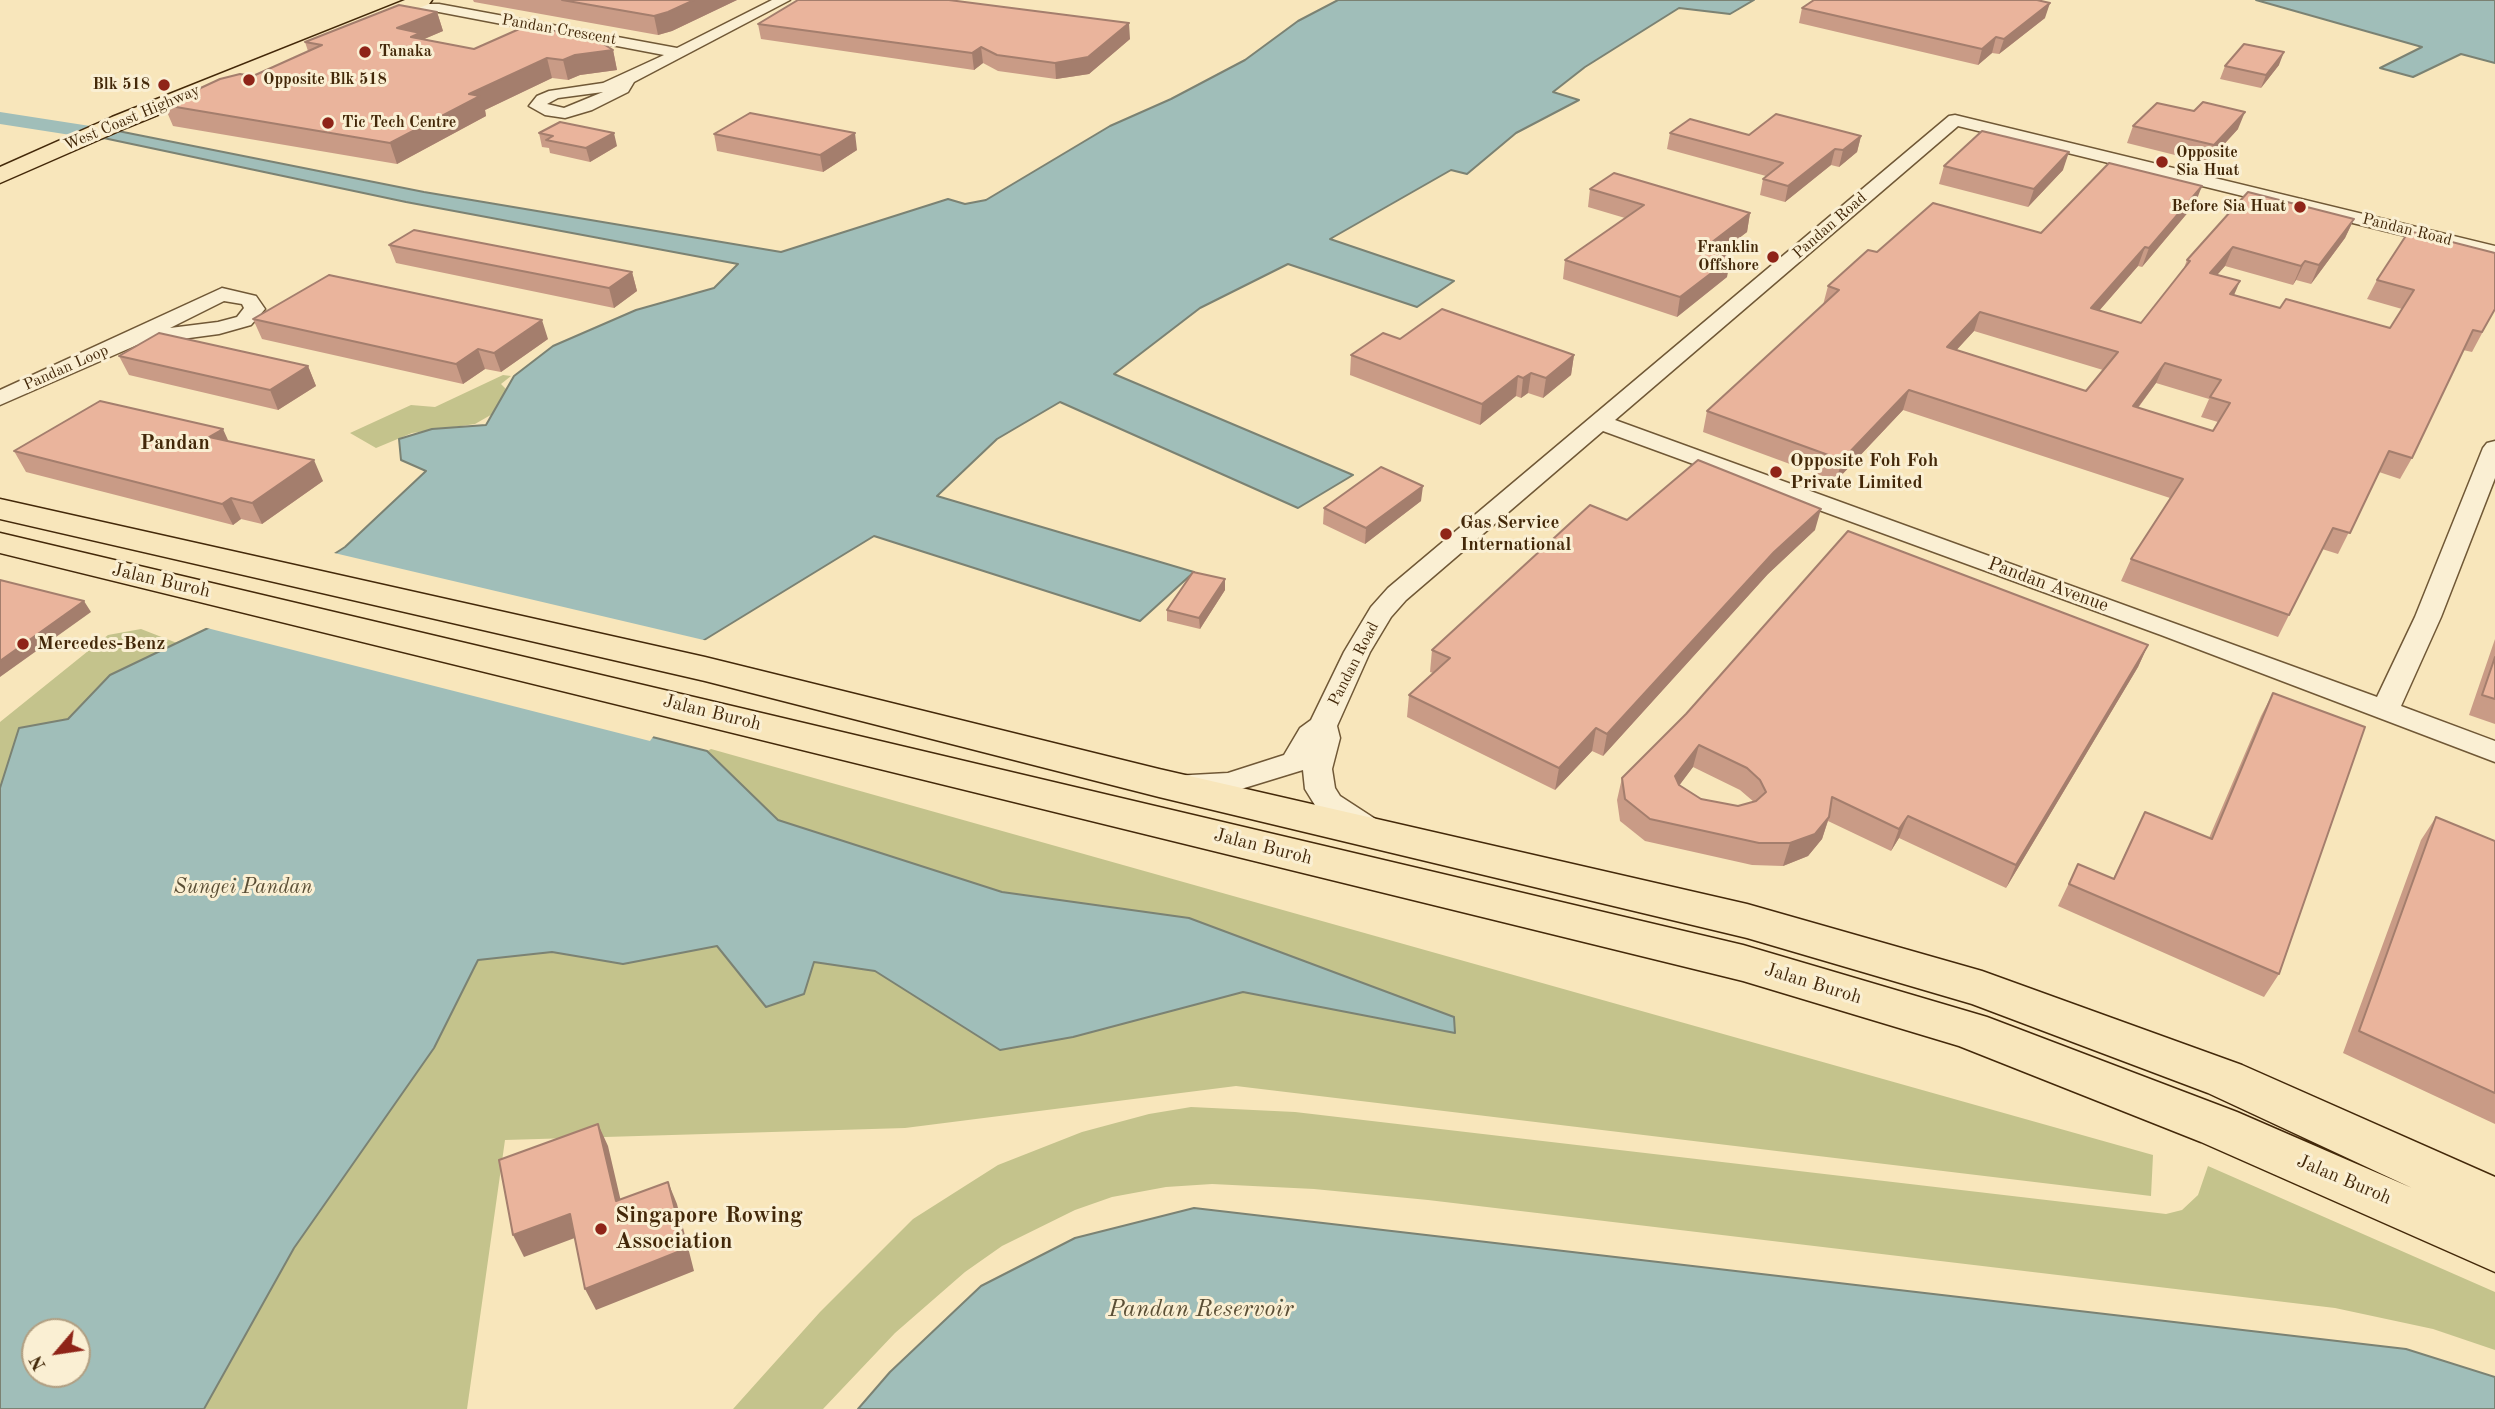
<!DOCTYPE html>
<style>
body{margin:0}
#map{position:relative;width:2495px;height:1409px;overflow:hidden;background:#f8e6bb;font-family:"Old Standard TT",serif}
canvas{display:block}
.north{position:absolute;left:21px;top:1318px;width:70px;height:70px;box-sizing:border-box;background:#faefd3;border:2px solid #b19f82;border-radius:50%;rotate:241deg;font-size:19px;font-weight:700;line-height:28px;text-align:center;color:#432809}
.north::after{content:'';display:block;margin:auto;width:24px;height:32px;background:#8f2418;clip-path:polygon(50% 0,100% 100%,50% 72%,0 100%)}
</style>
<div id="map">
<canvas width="2495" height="1409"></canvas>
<div class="north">N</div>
</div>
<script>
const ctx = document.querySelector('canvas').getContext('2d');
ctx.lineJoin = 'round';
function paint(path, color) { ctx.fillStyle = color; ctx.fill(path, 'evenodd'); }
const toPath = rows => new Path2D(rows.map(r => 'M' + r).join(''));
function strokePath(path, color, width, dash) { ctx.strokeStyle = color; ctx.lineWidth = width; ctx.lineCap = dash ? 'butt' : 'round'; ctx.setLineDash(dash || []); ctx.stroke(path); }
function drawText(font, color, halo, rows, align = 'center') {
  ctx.font = font + ' "Old Standard TT",serif'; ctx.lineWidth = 6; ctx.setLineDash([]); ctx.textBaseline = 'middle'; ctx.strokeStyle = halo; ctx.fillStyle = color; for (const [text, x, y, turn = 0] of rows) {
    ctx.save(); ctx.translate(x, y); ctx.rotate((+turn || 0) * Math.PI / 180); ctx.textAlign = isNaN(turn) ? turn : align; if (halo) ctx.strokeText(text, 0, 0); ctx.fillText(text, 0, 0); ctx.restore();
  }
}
paint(toPath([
 [503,375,511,376,501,384,512,395,510,404,475,424,412,433,376,448,350,433,411,405,435,407],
 [141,629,177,643,110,675,68,719,19,728,0,788,0,722,108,635],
 [711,749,2153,1155,2151,1196,1236,1086,905,1128,505,1140,467,1409,204,1409,294,1248,434,1048,478,960,552,952,623,964,717,946,875,971,1000,1050,1073,1037,1243,991,1455,1033,1189,918,1002,892,778,820,707,751],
 [1191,1107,1295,1112,2166,1214,2182,1210,2198,1195,2208,1166,2495,1292,2495,1350,2433,1329,2335,1308,1428,1200,1314,1189,1212,1184,1166,1187,1112,1197,1075,1210,1002,1246,965,1272,895,1333,823,1409,733,1409,820,1312,913,1219,998,1165,1082,1132,1149,1114]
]), '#c4c38c');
const water = toPath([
 [1338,0,1754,0,1730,14,1679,8,1585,67,1553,92,1579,100,1516,133,1467,174,1451,170,1330,239,1454,281,1417,307,1288,264,1200,308,1114,374,1353,475,1298,508,1060,402,997,439,937,496,1194,572,1140,621,874,536,616,694,625,730,707,751,778,820,1002,892,1189,918,1454,1017,1455,1033,1243,992,1073,1037,1000,1050,875,971,814,962,804,994,766,1007,717,946,623,964,552,952,478,960,434,1048,294,1248,204,1409,0,1409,0,788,19,728,68,719,110,675,252,607,345,547,426,471,401,460,399,439,432,429,486,425,514,376,553,346,636,310,714,288,738,264,406,202,94,136,113,130,424,192,781,252,948,199,965,204,986,200,1110,126,1171,99,1245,60,1298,21,1338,0],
 [35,1332,77,1332,77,1374,35,1374,35,1332],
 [2256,0,2495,0,2495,63,2461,54,2413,77,2380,68,2422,47,2256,0],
 [1194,1208,2406,1349,2495,1377,2495,1409,858,1409,890,1372,981,1286,1075,1238,1194,1208]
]);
paint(water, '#a0beb9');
strokePath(water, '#7b8273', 2);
paint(toPath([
 [330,552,708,641,620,696,627,727,655,734,650,741,203,627,251,604]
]), '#f8e6bb');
paint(toPath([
 [0,112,103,128,114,134,103,140,0,124,0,112]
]), '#a0beb9');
const minor = toPath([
 [772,0,790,0,634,82,628,92,592,110,565,118,545,115,529,106,537,96,549,91,603,83,664,55,439,12,403,12,396,8,403,4,439,4,677,48,772,0],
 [603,92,564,108,547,104,558,98,603,92],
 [1955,115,2495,246,2495,258,1958,126,1615,420,2377,697,2415,617,2483,448,2487,443,2495,441,2495,478,2441,617,2401,706,2495,741,2495,762,2161,635,1603,431,1406,600,1391,617,1370,652,1337,726,1340,738,1332,769,1335,788,1340,796,1380,822,1384,830,1380,838,1369,841,1358,838,1318,810,1305,789,1303,770,1228,793,1173,790,1168,783,1173,776,1228,773,1284,755,1300,728,1311,720,1344,652,1371,607,1388,588,1949,116,1955,115],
 [222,288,256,296,265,309,251,325,219,334,137,345,0,405,0,390,222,288],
 [224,301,242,304,244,308,237,317,218,322,170,328,224,301]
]);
const highway = toPath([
 [405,0,432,0,429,4,128,127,0,183,0,167,112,117,405,0],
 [0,499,705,657,1159,769,1747,904,1982,971,2242,1065,2495,1177,2495,1272,2201,1142,1959,1046,1743,981,0,553,0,533,1743,945,1987,1017,2237,1112,2412,1188,2208,1093,1972,1004,1747,938,1159,797,705,681,0,519,0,499]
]);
strokePath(minor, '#705836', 3);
strokePath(highway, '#432809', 3);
paint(minor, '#faefd3');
paint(highway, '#f8e6bb');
paint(toPath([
 [473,0,737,0,672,31,658,35,474,2],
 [1802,8,2045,18,1999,54,1992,53,1978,65,1799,23],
 [437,12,443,31,424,39,474,49,613,50,617,70,580,75,568,80,552,78,485,110,486,116,397,164,173,126,164,105,253,76,308,51,305,42],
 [758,24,1130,39,1089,74,1056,79,998,71,983,63,974,70,761,39],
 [2279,65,2261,88,2220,79,2225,66],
 [2194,111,2238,129,2207,163,2127,143,2133,126],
 [539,133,617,146,590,162,550,153,549,148,542,147],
 [1670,133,1749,135,1861,136,1857,152,1839,167,1831,165,1785,202,1760,195,1763,179,1766,176,1667,149],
 [714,134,857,150,823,172,717,151],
 [1944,166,2063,170,2028,207,1939,184],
 [1590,189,1750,213,1747,232,1718,254,1727,277,1677,317,1563,279,1565,260,1625,218,1588,207],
 [2248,192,2354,219,2345,238,2311,284,2296,280,2293,285,2225,266,2217,275,2234,295,2280,308,2390,328,2402,309,2367,299,2377,280,2495,309,2472,352,2463,350,2412,458,2400,479,2379,472,2338,554,2322,549,2278,637,2121,581,2131,559,2170,498,1903,410,1836,481,1703,432,1707,411,1823,305,1828,286,1877,252,2041,233,2195,204,2142,267,2138,266,2099,311,2141,323,2184,268,2187,260],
 [1974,331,2103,370,2086,391,1956,350],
 [2156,383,2209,399,2201,417,2218,422,2213,431,2138,408],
 [389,245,632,272,637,291,614,308,396,263],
 [253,319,548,339,501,372,485,369,463,384,262,339],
 [1400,339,1574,355,1571,375,1543,398,1528,393,1521,398,1516,396,1480,425,1350,375,1351,355],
 [119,356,308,366,316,386,278,410,129,375],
 [229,441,323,481,262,524,241,519,233,525,26,472,14,451],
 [1421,501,1365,544,1323,524,1324,508],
 [1627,520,1815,530,1768,574,1603,756,1592,751,1555,790,1407,717,1409,695,1433,673,1430,672,1432,650],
 [1225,579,1225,590,1200,629,1167,621,1167,610],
 [2495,639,2495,724,2469,715],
 [2148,645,2138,667,2006,888,1899,838,1891,851,1828,821,1822,839,1808,856,1783,866,1752,865,1645,841,1620,821,1617,800,1622,778,1686,714],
 [1693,767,1740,790,1754,802,1738,806,1701,799,1679,785],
 [2273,693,2279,974,2264,997,2058,906,2078,864,2113,879,2145,812,2209,838,2261,716],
 [2436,817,2495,841,2495,1124,2343,1053,2421,840]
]), '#c99b86');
paint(toPath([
 [694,0,737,0,672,31,658,35,654,16],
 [2050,3,2045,18,1999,54,2004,39],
 [437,12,443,31,422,40,426,52,397,28],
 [1129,23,1130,39,1089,74,1056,79,1055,63],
 [1996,37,1992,53,1978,65,1982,49],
 [981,47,983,63,974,70,972,53],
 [613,50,617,70,580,75,568,80,563,60,575,55],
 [2284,52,2279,65,2261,88,2266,75],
 [547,58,552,78,485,110,486,116,397,164,390,143,469,94],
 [2245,112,2238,129,2207,163,2214,145],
 [614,133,617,146,590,162,586,148],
 [855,133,857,150,823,172,820,155],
 [1861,136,1857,152,1839,167,1843,150],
 [1835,149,1831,165,1785,202,1788,186],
 [2069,152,2063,170,2028,207,2034,189],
 [2202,186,2195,204,2142,267,2149,248],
 [1750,213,1747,232,1700,268,1703,249],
 [2354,219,2345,238,2311,284,2319,265],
 [2145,247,2138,266,2084,328,2091,308],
 [2233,247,2225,266,2202,292,2210,273],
 [1731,258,1727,277,1677,317,1680,297],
 [2305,261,2296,280,2293,285,2301,266],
 [632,272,637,291,614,308,609,288],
 [2240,281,2232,300,2230,294],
 [1980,312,1974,331,1941,367,1947,347],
 [542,320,548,339,501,372,494,353],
 [478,349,485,369,463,384,456,364],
 [1574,355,1571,375,1543,398,1546,378],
 [2165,363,2156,383,2124,426,2133,406],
 [308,366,316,386,278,410,270,390],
 [1531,373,1528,393,1521,398,1523,378],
 [1518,376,1516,396,1480,425,1482,404],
 [1909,390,1903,410,1836,481,1842,460],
 [223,429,232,449,209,437],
 [314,460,323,481,262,524,252,503],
 [1423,486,1421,501,1365,544,1366,528],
 [231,498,241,519,233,525,222,504],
 [1821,509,1815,530,1768,574,1603,756,1607,734,1774,552],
 [1225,579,1225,590,1200,629,1199,618],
 [84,601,91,612,0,677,0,661],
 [2148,645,2138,667,2006,888,2016,865],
 [1596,728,1592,751,1555,790,1559,768],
 [1699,745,1693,767,1670,798,1675,776],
 [1908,816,1899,838,1891,851,1899,829],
 [1829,817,1822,839,1808,856,1783,866,1790,843],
 [598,1124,608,1146,626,1223,616,1201],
 [668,1182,677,1204,694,1271,596,1310,585,1289],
 [570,1214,580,1236,524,1257,513,1235]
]), '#a47e6d');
const building = toPath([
 [562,0,694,0,668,12,654,16,562,0],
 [798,0,949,0,1129,23,1088,57,1055,63,997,55,981,47,972,53,758,24,798,0],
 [1814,0,2037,0,2050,3,2004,39,1996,37,1982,49,1802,8,1814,0],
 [399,5,437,12,397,28,420,33,411,37,474,49,526,26,594,38,613,50,575,55,563,60,547,58,469,94,480,96,390,143,164,105,220,79,240,74,253,76,322,45,305,42,399,5],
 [2244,44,2284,52,2266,75,2225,66,2244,44],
 [2203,102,2245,112,2214,145,2133,126,2157,103,2194,111,2203,102],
 [750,113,855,133,820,155,714,134,750,113],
 [1776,114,1861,136,1843,150,1835,149,1788,186,1763,179,1783,163,1670,133,1690,119,1749,135,1776,114],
 [560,122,614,133,586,148,546,140,553,136,539,133,560,122],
 [1982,131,2069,152,2034,189,1944,166,1982,131],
 [2109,163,2202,186,2149,248,2145,247,2091,308,2141,323,2190,261,2187,260,2248,192,2354,219,2319,265,2305,261,2301,266,2233,247,2210,273,2240,281,2230,294,2280,308,2286,299,2390,328,2414,290,2377,280,2409,231,2495,253,2495,309,2482,332,2473,330,2412,458,2389,451,2350,533,2333,528,2289,615,2131,559,2183,479,1909,390,1842,460,1707,411,1839,290,1828,286,1868,250,1877,252,1933,203,2041,233,2109,163],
 [1980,312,2118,352,2086,391,1947,347,1980,312],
 [2165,363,2221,380,2210,397,2230,403,2213,431,2133,406,2165,363],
 [1614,173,1750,213,1703,249,1731,258,1680,297,1565,260,1644,205,1590,189,1614,173],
 [414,230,632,272,609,288,389,245,414,230],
 [329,275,542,320,494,353,478,349,456,364,253,319,329,275],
 [1442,309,1574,355,1546,378,1531,373,1523,378,1518,376,1482,404,1351,355,1383,333,1400,339,1442,309],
 [159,333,308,366,270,390,119,356,159,333],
 [100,401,223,429,209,437,314,460,252,503,231,498,222,504,14,451,100,401],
 [1698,460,1821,509,1774,552,1607,734,1596,728,1559,768,1409,695,1450,658,1432,650,1590,505,1627,520,1698,460],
 [1381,467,1423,486,1366,528,1324,508,1381,467],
 [1848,531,2148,645,2016,865,1908,816,1899,829,1832,797,1829,817,1815,834,1790,843,1759,843,1650,819,1625,799,1622,778,1686,714,1848,531],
 [1699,745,1747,768,1760,780,1766,792,1756,801,1738,806,1701,799,1679,785,1675,776,1699,745],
 [1193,572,1225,579,1199,618,1167,610,1193,572],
 [0,580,84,601,0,661,0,580],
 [2495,657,2495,699,2482,695,2495,657],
 [2273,693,2365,727,2279,974,2069,884,2078,864,2114,879,2145,812,2212,839,2273,693],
 [2436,817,2495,841,2495,1093,2359,1031,2436,817],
 [598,1124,616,1201,668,1182,685,1249,585,1289,570,1214,513,1235,499,1160,598,1124]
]);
paint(building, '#eab49c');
strokePath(building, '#a47e6d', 2);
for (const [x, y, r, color] of [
 [365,52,7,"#8f2418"],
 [249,80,7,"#8f2418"],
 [164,85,7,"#8f2418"],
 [328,123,7,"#8f2418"],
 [2162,162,7,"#8f2418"],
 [2300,207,7,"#8f2418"],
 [1773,257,7,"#8f2418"],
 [1776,472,7,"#8f2418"],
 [1446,534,7,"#8f2418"],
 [23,644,7,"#8f2418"],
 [601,1229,7,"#8f2418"]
]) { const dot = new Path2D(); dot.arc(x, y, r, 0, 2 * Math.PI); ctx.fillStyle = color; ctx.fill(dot); strokePath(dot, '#faefd3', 2.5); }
drawText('16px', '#432809', '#faefd3', [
 ["Pandan Crescent",559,30,10],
 ["West Coast Highway",132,118,-23],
 ["Pandan Road",1830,226,-41],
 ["Pandan Road",2407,230,14],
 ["Pandan Loop",66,368,-24],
 ["Pandan Road",1354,664,-63]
]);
drawText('bold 16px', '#432809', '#faefd3', [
 ["Tanaka",379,52],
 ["Opposite Blk 518",263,80],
 ["Blk 518",150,85,"right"],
 ["Tic Tech Centre",342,123],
 ["Opposite",2176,153],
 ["Sia Huat",2176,171],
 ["Before Sia Huat",2286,207,"right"],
 ["Franklin",1759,248,"right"],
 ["Offshore",1759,266,"right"]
], 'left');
drawText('bold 19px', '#432809', '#faefd3', [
 ["Opposite Foh Foh",1790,461],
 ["Private Limited",1790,483],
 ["Gas Service",1460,523],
 ["International",1460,545],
 ["Mercedes-Benz",37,644]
], 'left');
drawText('19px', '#432809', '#faefd3', [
 ["Jalan Buroh",161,581,13],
 ["Pandan Avenue",2048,585,20],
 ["Jalan Buroh",712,713,14],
 ["Jalan Buroh",1263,847,14],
 ["Jalan Buroh",1813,984,17],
 ["Jalan Buroh",2344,1180,23]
]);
drawText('bold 21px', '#432809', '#faefd3', [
 ["Pandan",175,443]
]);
drawText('italic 21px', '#5a4e35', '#faefd3', [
 ["Sungei Pandan",243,887]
]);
drawText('bold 23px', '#432809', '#faefd3', [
 ["Singapore Rowing",615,1216],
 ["Association",615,1242]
], 'left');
drawText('italic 24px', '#5a4e35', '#faefd3', [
 ["Pandan Reservoir",1201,1310]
]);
</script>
